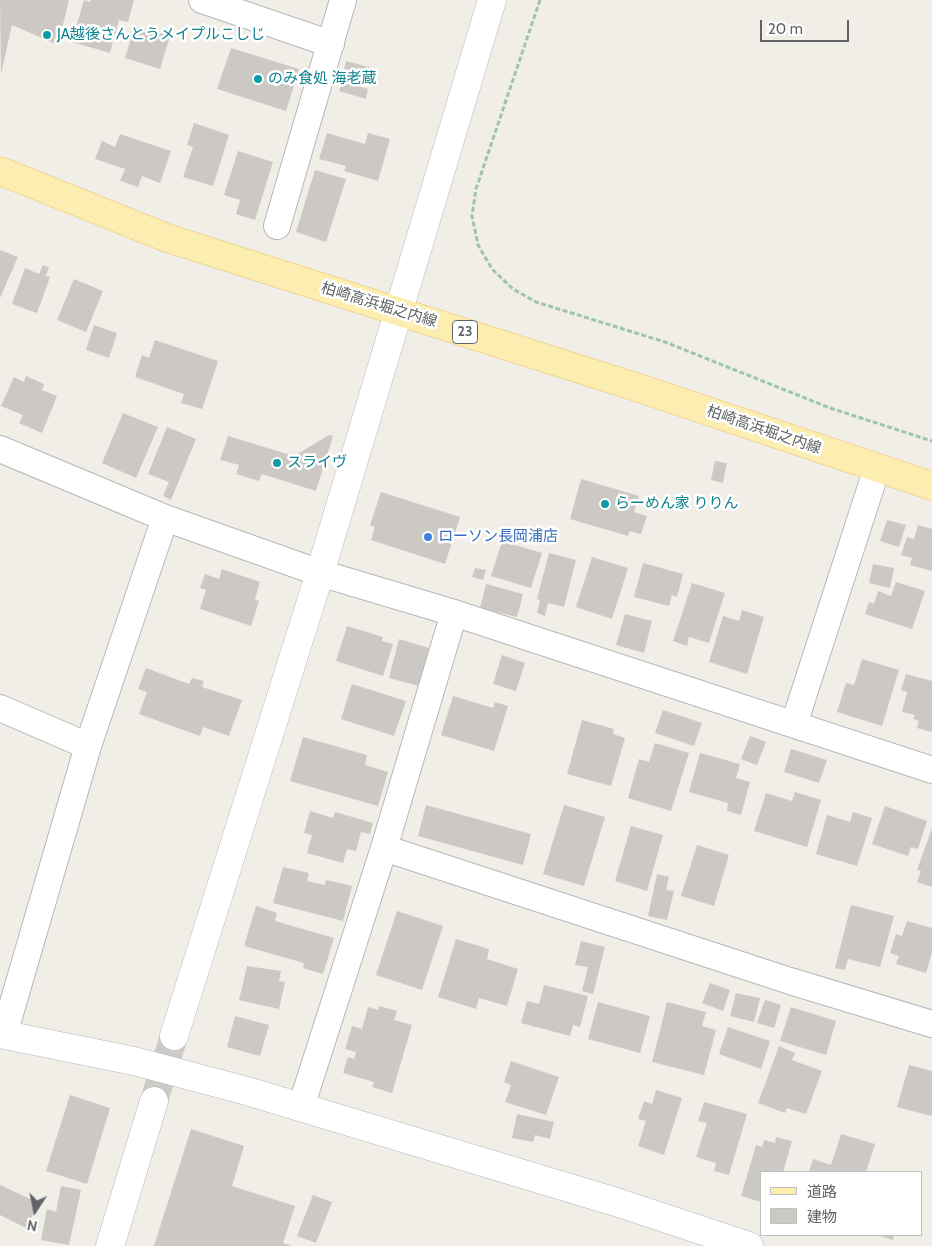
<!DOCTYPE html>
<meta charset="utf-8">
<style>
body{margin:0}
#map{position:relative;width:932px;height:1246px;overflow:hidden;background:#f0eee7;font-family:Cabin,"Noto Sans JP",sans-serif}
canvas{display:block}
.legend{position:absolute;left:760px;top:1171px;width:162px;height:65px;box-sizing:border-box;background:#fff;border:1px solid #bfc1c2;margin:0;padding:6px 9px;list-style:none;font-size:15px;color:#5f6367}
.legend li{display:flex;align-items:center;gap:10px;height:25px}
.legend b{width:25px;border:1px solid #bfc1c2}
.north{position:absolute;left:10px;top:1186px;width:50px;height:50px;-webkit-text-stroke:4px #fff;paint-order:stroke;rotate:191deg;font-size:14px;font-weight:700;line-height:20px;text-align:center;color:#5f6367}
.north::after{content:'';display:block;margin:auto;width:18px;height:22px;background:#5f6367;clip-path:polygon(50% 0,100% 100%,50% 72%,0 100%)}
.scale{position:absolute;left:760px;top:20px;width:89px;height:22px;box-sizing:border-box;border:2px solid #5f6367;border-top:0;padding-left:6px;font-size:15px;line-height:18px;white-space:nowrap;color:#5f6367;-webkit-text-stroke:4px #fff;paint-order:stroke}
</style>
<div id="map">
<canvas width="932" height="1246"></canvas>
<ul class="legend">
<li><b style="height:6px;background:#fcedb1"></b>道路</li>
<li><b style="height:14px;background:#ccc9c4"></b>建物</li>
</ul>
<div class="north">N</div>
<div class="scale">20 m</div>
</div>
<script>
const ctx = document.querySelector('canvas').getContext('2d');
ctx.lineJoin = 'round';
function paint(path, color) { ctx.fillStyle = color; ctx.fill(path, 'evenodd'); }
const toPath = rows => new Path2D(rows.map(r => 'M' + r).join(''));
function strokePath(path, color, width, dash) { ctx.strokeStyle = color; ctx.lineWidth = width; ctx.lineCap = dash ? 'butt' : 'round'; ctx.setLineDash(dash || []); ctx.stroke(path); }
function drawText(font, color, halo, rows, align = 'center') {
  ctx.font = font + ' Cabin,"Noto Sans JP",sans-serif'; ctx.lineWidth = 5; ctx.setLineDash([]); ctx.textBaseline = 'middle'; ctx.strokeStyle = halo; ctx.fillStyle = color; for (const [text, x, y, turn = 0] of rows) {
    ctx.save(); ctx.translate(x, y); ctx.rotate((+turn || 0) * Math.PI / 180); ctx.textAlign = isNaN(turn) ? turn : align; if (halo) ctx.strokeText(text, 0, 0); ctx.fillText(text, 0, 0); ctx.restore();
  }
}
paint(toPath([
 [0,0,69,0,58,45,12,25,1,74],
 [84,0,90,2,91,0,134,0,128,22,119,20,110,53,72,42],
 [135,26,170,36,160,69,125,58],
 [231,48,299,69,286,111,217,89],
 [346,61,373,68,370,81,343,74],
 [342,81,368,89,366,99,339,91],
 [194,123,229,135,213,186,183,177,193,147,187,145],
 [327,133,365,144,368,133,390,139,378,181,344,171,346,166,319,159],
 [120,134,171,151,160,183,142,176,138,187,120,181,125,169,95,159,102,141,115,147],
 [238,151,273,162,255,220,236,214,240,200,224,195],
 [315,170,346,179,326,242,296,232],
 [0,250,18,257,0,298],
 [43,265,49,267,46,276,50,277,37,313,12,304,25,268,39,274],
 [74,279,103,291,86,332,57,320],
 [94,325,117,333,109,358,86,350],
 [155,340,218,361,202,409,181,403,184,394,135,377,142,355,149,358],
 [26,376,44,384,42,390,57,396,42,433,19,423,23,415,1,406,14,377,24,382],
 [123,413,158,427,136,478,102,463],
 [167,427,196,439,171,500,163,496,169,482,148,474],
 [329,435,333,436,316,491,262,474,259,481,236,474,239,465,220,460,228,436,294,456],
 [715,461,727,463,723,483,711,480],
 [581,479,639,496,634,512,647,516,641,534,630,531,628,536,570,519],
 [381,492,460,517,445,564,371,540,375,527,370,525],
 [887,520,906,525,899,547,880,541],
 [918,525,932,529,932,571,910,565,912,558,901,555,907,537,914,539],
 [502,541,542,553,531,588,491,576],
 [549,553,576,560,564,607,548,603,545,616,537,613,540,600,537,599],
 [592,557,628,568,612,619,576,607],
 [643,563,683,574,677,597,672,595,669,606,634,597],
 [873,564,894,568,890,588,869,583],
 [475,568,486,570,483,580,472,577],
 [222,569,260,582,255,599,259,601,251,626,200,609,206,590,200,588,205,574,219,579],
 [896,582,925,591,912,629,865,614,869,602,874,604,878,591,891,596],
 [692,583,725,593,709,643,689,637,687,646,673,641],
 [486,584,523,594,517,617,480,608],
 [742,610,764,617,747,674,709,662,723,616,739,621],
 [625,614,652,621,644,653,616,645],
 [347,626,383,637,382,641,393,644,383,676,336,661],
 [399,639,429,648,419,686,389,678],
 [502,655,525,663,516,691,493,684],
 [862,659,899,670,882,726,837,712,846,683,854,685],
 [146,668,189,684,192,678,204,681,202,687,242,700,229,736,203,727,200,736,139,714,147,692,138,689],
 [906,674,932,681,932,732,917,728,919,721,913,719,915,715,902,712,907,692,901,690],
 [352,684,406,701,394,736,341,719],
 [453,696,493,708,495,702,508,706,494,751,441,735],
 [663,710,702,723,694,746,655,733],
 [582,720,614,729,613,734,625,738,611,786,567,774],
 [750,736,766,742,757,765,741,759],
 [303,737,367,755,365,765,388,772,378,806,290,781],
 [655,743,689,753,671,811,628,798,639,759,649,762],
 [791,749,827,760,819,783,784,772],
 [700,753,740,764,736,778,750,782,741,815,727,811,728,803,689,792],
 [795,792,821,800,807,847,754,831,766,793,792,801],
 [426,805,531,834,523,865,418,836],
 [564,805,605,817,584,886,543,874],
 [885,806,927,821,918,849,911,847,908,856,872,844],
 [310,811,333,818,335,812,373,823,370,834,361,832,356,851,347,849,343,863,307,853,312,835,304,833],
 [853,812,872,818,857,866,816,854,827,815,850,822],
 [631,826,663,835,647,891,615,881],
 [932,828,932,887,917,882,921,871,917,870],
 [697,845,729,855,714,906,681,896],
 [283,867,309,873,307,881,325,885,326,880,352,886,343,921,273,903],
 [657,874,669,877,666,890,674,891,667,920,648,916],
 [851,905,894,916,880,967,848,959,845,970,835,968],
 [256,906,277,913,275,921,334,938,323,974,303,968,304,963,244,946],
 [397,911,443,926,422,990,376,975],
 [907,921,932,928,932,952,926,973,896,964,899,956,890,953,896,934,902,936],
 [456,939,489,949,487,959,518,969,507,1006,479,998,476,1009,438,997],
 [581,941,605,947,593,994,582,991,588,967,575,965],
 [247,966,281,971,279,981,285,982,279,1009,239,1000],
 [710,983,730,990,723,1011,702,1003],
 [544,985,588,996,580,1027,573,1025,570,1036,521,1023,527,1001,539,1004],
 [736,993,760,998,754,1022,730,1016],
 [765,1000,781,1005,774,1028,757,1023],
 [598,1002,650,1016,640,1053,588,1039],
 [667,1002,706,1012,702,1026,716,1030,704,1075,652,1062],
 [379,1006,397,1011,394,1020,412,1025,392,1093,372,1087,374,1082,343,1073,348,1057,354,1059,356,1052,345,1049,352,1026,362,1029,368,1007,378,1010],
 [791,1007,836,1021,826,1055,780,1041],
 [235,1016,269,1025,260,1056,227,1047],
 [728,1027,770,1041,761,1069,719,1054],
 [779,1046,795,1053,792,1060,822,1071,806,1114,787,1108,785,1113,758,1103],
 [511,1061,559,1077,546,1115,505,1102,511,1085,504,1082],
 [909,1065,932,1071,932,1116,897,1107],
 [656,1090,682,1098,664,1155,638,1146,646,1121,638,1119,644,1101,652,1104],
 [70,1095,110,1108,87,1184,46,1171],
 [704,1102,747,1114,729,1175,714,1171,716,1163,696,1157,707,1123,698,1121],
 [517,1114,554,1122,550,1139,535,1135,533,1142,512,1138],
 [191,1129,244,1146,232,1186,295,1206,283,1243,292,1246,154,1246],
 [841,1134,875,1144,866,1172,809,1172,813,1159,831,1165],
 [776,1137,792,1141,783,1172,761,1172,761,1202,741,1196,756,1145,762,1147,764,1140,775,1143],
 [0,1185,39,1203,26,1228,0,1215],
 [61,1186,81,1190,69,1245,41,1240,47,1209,56,1212],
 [313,1195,332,1202,316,1243,297,1236],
 [878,1235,894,1235,893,1240]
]), '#ccc9c4');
strokePath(toPath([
 [154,1101,174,1036]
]), '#cccbc7', 28, [28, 14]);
const minor = toPath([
 [202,0,331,44],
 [277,226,343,0],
 [0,449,165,518,320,573,454,613,932,770],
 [0,708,88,746],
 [794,724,877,468],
 [384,848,790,981,932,1024],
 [4,1034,88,746,165,518],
 [301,1107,384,848,454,613]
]);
const tertiary = toPath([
 [0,1034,134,1061,247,1091,616,1202,749,1246],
 [174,1036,320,573,492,0],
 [110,1246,154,1101]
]);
const primary = toPath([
 [0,171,167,238,639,388,932,486]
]);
strokePath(minor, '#b4b8bb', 28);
strokePath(tertiary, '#b4b8bb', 29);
strokePath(primary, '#ecc164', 29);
strokePath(toPath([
 [540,0,476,189,472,216,478,245,492,269,513,289,536,302,665,342,830,408,932,441]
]), '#9dc5a7', 3, [5, 2.5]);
strokePath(minor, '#fff', 26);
strokePath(tertiary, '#fff', 28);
strokePath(primary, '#fcedb1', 28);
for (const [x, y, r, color] of [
 [47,35,5,"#0f9aa8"],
 [258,79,5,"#0f9aa8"],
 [277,463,5,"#0f9aa8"],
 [605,504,5,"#0f9aa8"],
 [428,537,5,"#3f7fe0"]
]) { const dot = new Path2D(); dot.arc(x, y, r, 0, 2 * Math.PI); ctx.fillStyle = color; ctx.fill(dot); strokePath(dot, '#fff', 2); }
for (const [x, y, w] of [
 [465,332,25]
]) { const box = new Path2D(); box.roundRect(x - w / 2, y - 11.5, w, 23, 4); ctx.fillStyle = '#fff'; ctx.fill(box); strokePath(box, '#5f6367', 1); }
drawText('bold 14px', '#5f6367', null, [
 ["23",465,332]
]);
drawText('15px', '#0d838f', '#fff', [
 ["JA越後さんとうメイプルこしじ",57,35],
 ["のみ食処 海老蔵",268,79],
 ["スライヴ",287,463],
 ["らーめん家 りりん",615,504]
], 'left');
drawText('15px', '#5f6367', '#fff', [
 ["柏崎高浜堀之内線",379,305,17],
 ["柏崎高浜堀之内線",764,430,19]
]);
drawText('15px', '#366cbe', '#fff', [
 ["ローソン長岡浦店",438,537]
], 'left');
</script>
